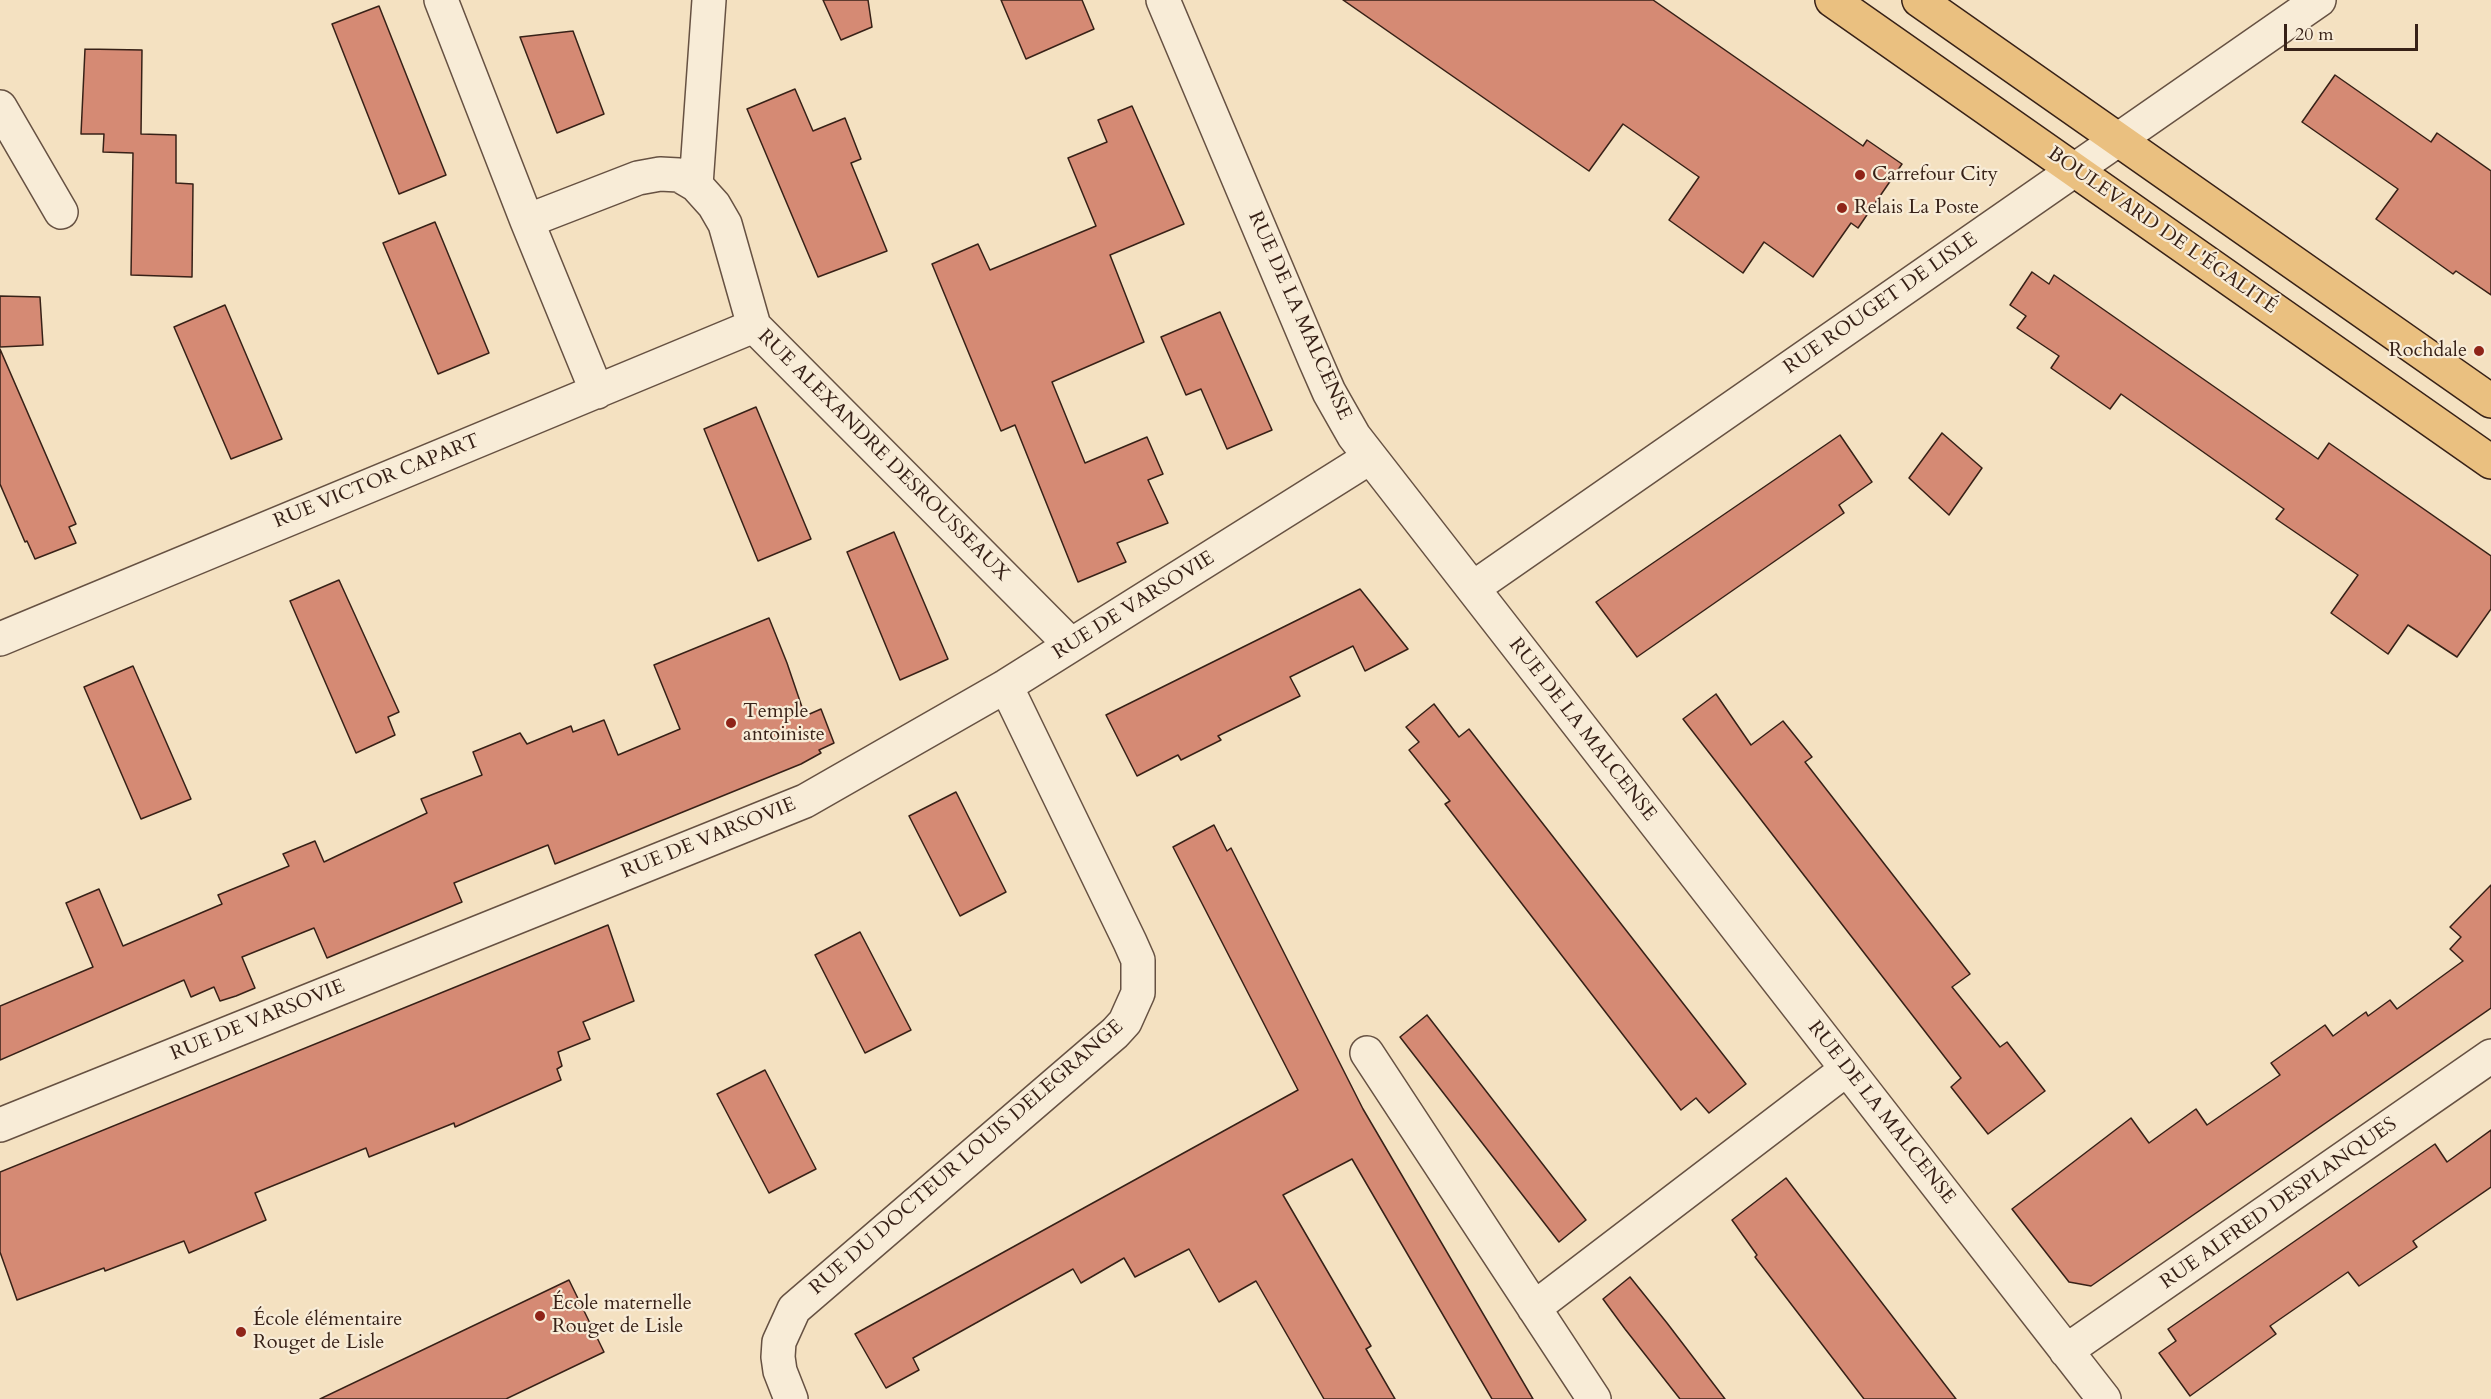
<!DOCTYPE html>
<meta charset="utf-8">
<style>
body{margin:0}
#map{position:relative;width:2491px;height:1399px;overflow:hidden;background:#f4e1c1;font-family:Cardo,serif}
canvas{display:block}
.scale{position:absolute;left:2284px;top:24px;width:134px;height:27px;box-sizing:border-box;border:3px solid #372117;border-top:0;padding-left:8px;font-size:18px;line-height:21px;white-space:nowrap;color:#372117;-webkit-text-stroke:4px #f8ecd7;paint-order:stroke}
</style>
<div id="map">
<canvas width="2491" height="1399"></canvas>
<div class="scale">20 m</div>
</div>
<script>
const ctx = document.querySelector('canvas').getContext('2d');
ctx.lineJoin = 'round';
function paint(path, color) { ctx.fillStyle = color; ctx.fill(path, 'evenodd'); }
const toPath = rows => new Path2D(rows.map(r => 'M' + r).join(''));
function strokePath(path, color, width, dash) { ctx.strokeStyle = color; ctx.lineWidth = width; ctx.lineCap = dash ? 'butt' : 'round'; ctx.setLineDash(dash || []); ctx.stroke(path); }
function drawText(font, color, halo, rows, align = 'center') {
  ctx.font = font + ' Cardo,serif'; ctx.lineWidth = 4.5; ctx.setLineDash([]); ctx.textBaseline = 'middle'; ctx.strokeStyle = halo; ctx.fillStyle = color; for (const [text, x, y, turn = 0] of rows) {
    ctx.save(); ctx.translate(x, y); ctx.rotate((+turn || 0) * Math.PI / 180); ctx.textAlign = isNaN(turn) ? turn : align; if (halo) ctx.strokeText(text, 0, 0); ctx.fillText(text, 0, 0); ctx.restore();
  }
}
const building = toPath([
 [823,0,868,0,872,27,841,40,823,0],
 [1001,0,1082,0,1094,29,1026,59,1001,0],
 [1343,0,1653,0,1863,146,1867,140,1902,164,1858,228,1851,223,1813,277,1764,242,1743,273,1669,220,1699,177,1623,124,1589,171,1343,0],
 [379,6,446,175,399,194,332,24,379,6],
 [573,31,604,114,557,133,520,37,573,31],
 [85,49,142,50,141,134,176,135,176,183,193,184,192,277,131,275,133,153,103,152,104,134,81,134,85,49],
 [2335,75,2431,142,2437,133,2491,171,2491,295,2456,271,2453,274,2376,219,2398,189,2302,122,2335,75],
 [795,89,813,131,845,118,861,159,851,163,887,251,818,277,747,109,795,89],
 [1132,106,1184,224,1110,255,1144,342,1052,382,1085,463,1147,437,1163,474,1148,480,1168,523,1117,543,1126,562,1078,582,1015,425,1001,431,932,264,978,244,990,270,1096,226,1068,158,1107,142,1098,120,1132,106],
 [435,222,489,353,438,374,383,243,435,222],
 [2032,272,2049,284,2054,275,2318,459,2329,443,2491,556,2491,609,2457,657,2408,625,2388,654,2331,613,2358,575,2276,519,2284,509,2121,394,2110,409,2051,368,2059,356,2017,328,2026,316,2010,305,2032,272],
 [0,296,40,297,43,345,0,347,0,296],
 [225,305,282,439,231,459,174,327,225,305],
 [1220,312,1272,430,1227,449,1201,389,1186,395,1161,337,1220,312],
 [0,349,76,524,69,527,76,543,35,559,27,541,25,542,0,484,0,349],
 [756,407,811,539,758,561,704,429,756,407],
 [1942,433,1982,468,1949,515,1909,478,1942,433],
 [1840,435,1872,482,1839,505,1844,513,1637,657,1596,602,1840,435],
 [894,532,948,659,900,680,847,552,894,532],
 [339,580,399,712,388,717,395,735,356,753,290,601,339,580],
 [1360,589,1408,649,1365,671,1353,646,1290,677,1300,696,1218,736,1221,740,1181,760,1178,755,1137,776,1106,715,1360,589],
 [769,618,787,663,805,716,821,709,834,743,819,750,821,753,801,764,555,864,548,845,454,883,462,902,327,958,314,928,242,957,255,988,236,996,220,1001,214,987,191,997,184,980,0,1060,0,1006,93,967,66,903,99,889,123,946,222,904,218,895,289,866,283,854,315,841,324,862,427,813,421,799,482,775,473,752,520,733,527,744,571,726,573,732,604,720,618,755,680,729,654,665,769,618],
 [133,666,191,799,141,819,84,687,133,666],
 [1716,694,1751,745,1783,721,1812,757,1805,762,1970,974,1952,987,2000,1047,2007,1042,2045,1091,1988,1134,1951,1087,1961,1078,1683,719,1716,694],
 [1434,704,1459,737,1469,729,1746,1084,1709,1113,1696,1098,1681,1110,1445,804,1450,801,1409,750,1419,742,1406,727,1434,704],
 [956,792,1006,892,960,916,909,816,956,792],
 [1214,825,1227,851,1231,848,1363,1109,1533,1399,1492,1399,1352,1159,1283,1195,1371,1346,1366,1349,1395,1399,1324,1399,1256,1281,1219,1302,1189,1249,1135,1277,1124,1258,1081,1283,1073,1269,913,1358,919,1370,886,1388,855,1334,1298,1090,1173,847,1214,825],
 [2491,885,2491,1008,2091,1286,2069,1282,2012,1209,2131,1118,2149,1143,2196,1109,2207,1125,2280,1075,2271,1063,2325,1025,2333,1036,2366,1012,2368,1016,2390,1000,2397,1009,2463,961,2450,949,2461,937,2450,927,2491,885],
 [608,925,634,1001,583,1022,590,1039,558,1052,562,1066,557,1069,561,1080,455,1127,454,1123,369,1157,366,1148,255,1193,266,1220,189,1253,184,1241,105,1271,104,1268,17,1300,0,1252,0,1172,608,925],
 [860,932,911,1030,865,1053,815,955,860,932],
 [1427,1015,1586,1220,1559,1242,1400,1037,1427,1015],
 [765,1070,816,1169,769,1193,717,1094,765,1070],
 [2491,1130,2491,1187,2413,1241,2417,1247,2359,1286,2348,1272,2270,1326,2276,1334,2190,1396,2159,1353,2176,1341,2168,1329,2435,1144,2447,1162,2491,1130],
 [1786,1178,1812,1212,1956,1399,1864,1399,1755,1257,1757,1255,1732,1220,1786,1178],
 [1630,1277,1667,1323,1725,1399,1680,1399,1625,1329,1603,1299,1630,1277],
 [569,1280,604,1352,506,1399,320,1399,569,1280]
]);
paint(building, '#d58a74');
strokePath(building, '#372117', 1.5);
const minor = toPath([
 [441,0,527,221,597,392],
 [1163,0,1315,360,1329,392,1354,436,2104,1399],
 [0,107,61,212],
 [696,185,709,0],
 [527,221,638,178,660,174,679,175,696,185,714,205,725,224,754,326,1071,645],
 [1473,588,2319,0],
 [0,639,754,326],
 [1367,1053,1594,1399],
 [0,1125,805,801,1006,686,1369,458],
 [1534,1308,1847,1069],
 [2066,1351,2491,1056],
 [791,1399,780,1371,778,1357,779,1342,794,1309,1115,1033,1125,1022,1138,993,1138,960,1130,942,1006,686]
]);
const major = toPath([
 [1832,0,2491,462],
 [1919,0,2491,401]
]);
strokePath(minor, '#665142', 36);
strokePath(major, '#372117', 36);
strokePath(minor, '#f8ecd7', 33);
strokePath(major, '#eac080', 33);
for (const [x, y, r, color] of [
 [1860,175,6,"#8f2418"],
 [1842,208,6,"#8f2418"],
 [2479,351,6,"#8f2418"],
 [731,723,6,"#8f2418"],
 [540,1316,6,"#8f2418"],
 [241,1332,6,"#8f2418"]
]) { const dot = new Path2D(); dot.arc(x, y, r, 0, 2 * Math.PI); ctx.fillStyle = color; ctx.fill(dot); strokePath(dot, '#f8ecd7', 2); }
drawText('20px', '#372117', '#f8ecd7', [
 ["Carrefour City",1872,175],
 ["Relais La Poste",1854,208],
 ["Rochdale",2467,351,"right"],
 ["Temple",743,712],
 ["antoiniste",743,735],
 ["École maternelle",552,1304],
 ["Rouget de Lisle",552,1327],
 ["École élémentaire",253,1320],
 ["Rouget de Lisle",253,1343]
], 'left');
drawText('20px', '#372117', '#f8ecd7', [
 ["BOULEVARD DE L'ÉGALITÉ",2162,231,35],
 ["RUE ROUGET DE LISLE",1881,304,-35],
 ["RUE DE LA MALCENSE",1299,316,66],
 ["RUE ALEXANDRE DESROUSSEAUX",883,456,45],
 ["RUE VICTOR CAPART",377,482,-22],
 ["RUE DE VARSOVIE",1134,606,-32],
 ["RUE DE LA MALCENSE",1582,730,52],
 ["RUE DE VARSOVIE",709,839,-22],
 ["RUE DE VARSOVIE",258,1021,-22],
 ["RUE DE LA MALCENSE",1881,1113,52],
 ["RUE DU DOCTEUR LOUIS DELEGRANGE",967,1158,-41],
 ["RUE ALFRED DESPLANQUES",2279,1204,-35]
]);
</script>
